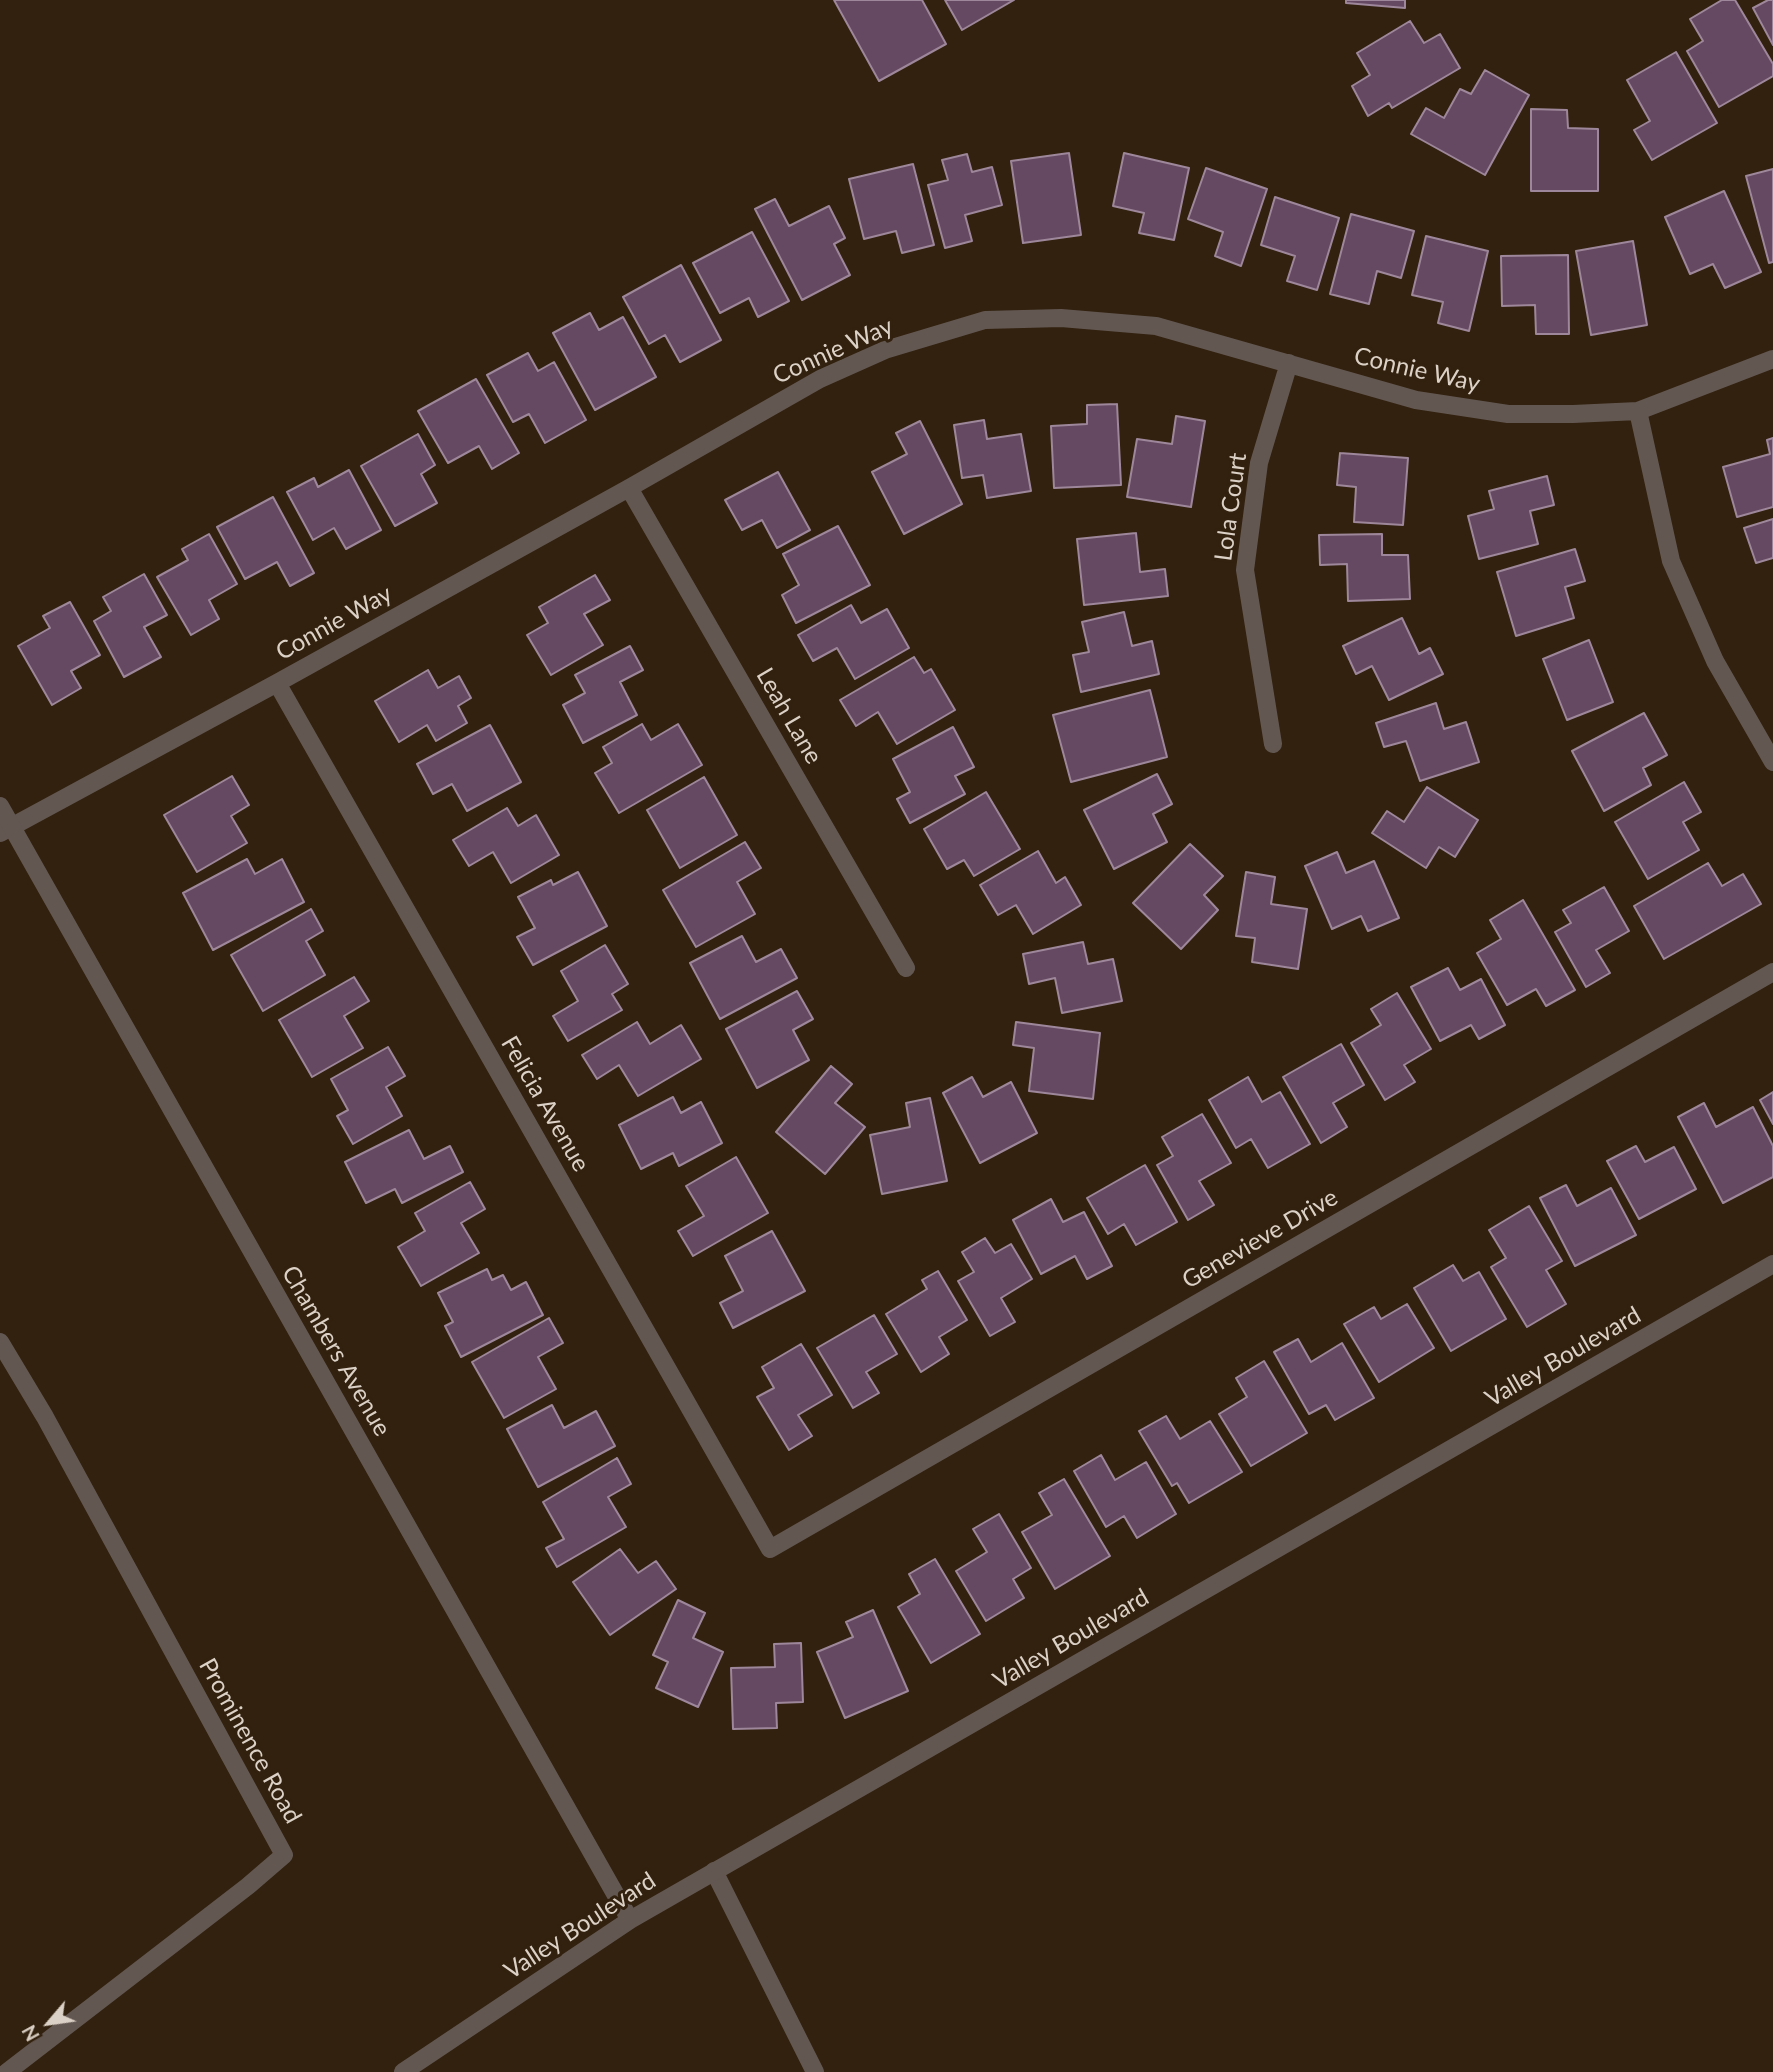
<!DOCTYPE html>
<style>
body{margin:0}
#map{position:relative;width:1773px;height:2072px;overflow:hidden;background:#31210e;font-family:Lato,sans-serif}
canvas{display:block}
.north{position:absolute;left:14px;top:1988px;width:70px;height:70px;-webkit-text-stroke:5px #31210e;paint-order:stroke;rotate:241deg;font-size:19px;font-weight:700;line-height:28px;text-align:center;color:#dcd1c6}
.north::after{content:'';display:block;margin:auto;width:24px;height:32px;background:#dcd1c6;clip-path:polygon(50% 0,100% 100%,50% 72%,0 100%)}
</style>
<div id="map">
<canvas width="1773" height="2072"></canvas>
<div class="north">N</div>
</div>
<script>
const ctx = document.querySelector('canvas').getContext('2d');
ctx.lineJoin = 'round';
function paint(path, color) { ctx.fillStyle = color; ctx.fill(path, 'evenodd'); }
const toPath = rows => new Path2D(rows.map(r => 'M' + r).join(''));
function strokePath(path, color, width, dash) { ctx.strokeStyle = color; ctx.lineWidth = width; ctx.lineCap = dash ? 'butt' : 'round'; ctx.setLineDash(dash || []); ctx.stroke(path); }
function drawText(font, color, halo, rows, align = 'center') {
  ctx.font = font + ' Lato,sans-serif'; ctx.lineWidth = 6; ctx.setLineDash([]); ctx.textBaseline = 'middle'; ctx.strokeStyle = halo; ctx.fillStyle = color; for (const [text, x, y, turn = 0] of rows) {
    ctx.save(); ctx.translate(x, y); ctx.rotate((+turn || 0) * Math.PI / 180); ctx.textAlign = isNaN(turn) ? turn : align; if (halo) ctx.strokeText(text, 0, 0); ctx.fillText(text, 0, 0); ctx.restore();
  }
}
const building = toPath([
 [834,0,922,0,946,44,879,81,834,0],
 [945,0,1014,0,962,30,945,0],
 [1346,0,1405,0,1405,8,1346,3,1346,0],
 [1722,0,1735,0,1773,64,1773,76,1719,107,1687,51,1703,41,1690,19,1722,0],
 [1768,0,1773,0,1773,45,1753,8,1768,0],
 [1410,21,1424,43,1440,34,1460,68,1392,108,1389,103,1368,116,1352,86,1370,75,1357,53,1410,21],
 [1676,52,1717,123,1652,160,1634,130,1650,121,1627,80,1676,52],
 [1485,70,1529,95,1485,175,1411,134,1426,108,1444,118,1460,89,1471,94,1485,70],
 [1531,109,1567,110,1568,128,1598,129,1598,191,1531,191,1531,109],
 [1069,153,1081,235,1023,243,1011,161,1069,153],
 [1124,153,1189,168,1174,240,1139,233,1144,213,1113,206,1124,153],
 [967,154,972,172,992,167,1002,205,965,215,972,241,945,248,928,185,948,180,942,160,967,154],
 [913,164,934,245,902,253,896,231,864,239,849,179,913,164],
 [1206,168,1267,189,1241,266,1215,256,1223,232,1188,219,1206,168],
 [1773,169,1773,262,1769,263,1746,176,1773,169],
 [1724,191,1761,272,1725,288,1713,264,1690,274,1665,217,1724,191],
 [1275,197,1339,218,1317,290,1287,281,1295,256,1261,245,1275,197],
 [775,199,789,226,829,206,845,238,834,244,850,275,802,300,755,209,775,199],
 [1351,214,1414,231,1401,278,1377,271,1369,304,1330,294,1351,214],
 [752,232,789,301,758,317,749,298,720,313,693,263,752,232],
 [1426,236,1488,251,1469,331,1438,323,1443,302,1412,295,1426,236],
 [1633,241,1647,325,1591,335,1576,251,1633,241],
 [1568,255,1569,334,1536,334,1535,305,1502,306,1501,256,1568,255],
 [681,265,721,340,680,362,665,335,649,344,623,297,681,265],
 [590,313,599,330,623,317,656,377,595,410,553,333,590,313],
 [528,353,538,371,554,362,586,420,545,443,529,414,513,422,487,375,528,353],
 [476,379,519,453,492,469,479,446,448,463,418,411,476,379],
 [1117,404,1121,485,1054,488,1051,426,1087,424,1087,405,1117,404],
 [1176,416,1205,421,1191,507,1127,497,1137,439,1172,444,1176,416],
 [984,420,987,439,1021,434,1031,491,987,498,983,475,962,478,954,425,984,420],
 [920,421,962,504,904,534,872,472,907,454,896,433,920,421],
 [418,434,435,465,421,474,437,503,395,526,361,466,418,434],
 [1773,438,1773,507,1737,517,1723,467,1770,454,1767,440,1773,438],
 [1340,453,1408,458,1403,525,1354,522,1356,487,1337,485,1340,453],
 [349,470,381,530,346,549,334,528,313,540,287,492,314,478,318,487,349,470],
 [778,472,810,530,777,548,762,520,742,530,725,500,778,472],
 [1547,476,1554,505,1530,511,1538,544,1479,559,1468,516,1494,509,1489,491,1547,476],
 [273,497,314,573,290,586,277,562,245,579,217,527,273,497],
 [1773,519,1773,558,1756,563,1744,528,1773,519],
 [838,526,870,585,796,623,782,595,799,585,783,554,838,526],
 [1136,533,1140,572,1165,569,1168,596,1084,605,1077,539,1136,533],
 [209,534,237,584,209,600,219,619,191,635,157,577,188,560,182,549,209,534],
 [1382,534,1382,555,1408,555,1410,599,1348,601,1347,564,1320,565,1319,535,1382,534],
 [1575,549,1585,581,1565,587,1574,618,1516,636,1497,572,1575,549],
 [144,574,167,615,144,627,161,657,124,677,94,621,111,611,103,597,144,574],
 [595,575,610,600,584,614,603,645,551,675,527,635,548,623,539,607,595,575],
 [70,602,100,655,71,671,81,688,52,705,18,646,50,628,43,616,70,602],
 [851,605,861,623,887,609,909,648,855,679,837,648,813,661,798,635,851,605],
 [1124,612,1132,646,1152,641,1159,674,1081,692,1073,655,1089,652,1082,622,1124,612],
 [1402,618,1419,654,1430,648,1443,674,1389,700,1372,666,1356,674,1343,646,1402,618],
 [1589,640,1613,702,1567,720,1543,659,1589,640],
 [630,646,643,670,620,682,637,715,583,743,563,705,585,693,575,675,630,646],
 [914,657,924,673,931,669,955,710,897,744,878,712,856,726,840,700,914,657],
 [428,670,438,688,459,676,471,698,458,706,467,723,436,741,427,725,399,742,375,701,428,670],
 [1150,690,1167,757,1071,782,1053,715,1150,690],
 [1436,703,1444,729,1466,722,1479,762,1420,781,1406,741,1384,747,1376,723,1436,703],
 [1644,713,1667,755,1643,768,1651,785,1604,811,1572,751,1644,713],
 [642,724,651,740,678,724,702,765,619,813,595,773,612,763,603,747,642,724],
 [490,725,521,782,467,811,452,784,433,794,417,764,490,725],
 [953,727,974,767,955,776,965,794,910,823,897,799,910,792,893,759,953,727],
 [1157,774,1172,804,1153,814,1167,842,1114,869,1084,810,1157,774],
 [232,776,249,805,231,816,247,843,197,872,164,815,232,776],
 [704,777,737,835,680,868,647,810,704,777],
 [1684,782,1701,812,1683,822,1699,850,1648,879,1615,822,1684,782],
 [1427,787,1478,820,1455,857,1439,847,1426,868,1372,833,1387,811,1404,822,1427,787],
 [986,792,1020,849,974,876,964,860,947,869,924,829,986,792],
 [507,808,518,826,536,815,559,855,511,883,493,852,469,866,453,840,507,808],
 [745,842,761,868,737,882,755,914,696,947,663,890,745,842],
 [1190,844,1223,876,1204,895,1218,910,1181,949,1133,903,1190,844],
 [1038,851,1056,883,1065,877,1081,905,1033,934,1016,905,998,915,980,885,1038,851],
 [1337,852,1346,873,1374,861,1399,918,1368,931,1361,916,1332,929,1305,866,1337,852],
 [247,859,255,874,282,859,304,902,213,950,183,893,247,859],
 [1708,863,1722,886,1743,874,1761,904,1664,959,1634,906,1708,863],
 [578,872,607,926,533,965,517,937,535,928,518,897,551,880,553,885,578,872],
 [1246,872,1275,877,1271,904,1307,909,1298,969,1252,962,1255,938,1236,936,1246,872],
 [1604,887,1629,931,1596,950,1610,973,1586,987,1555,932,1571,923,1563,910,1604,887],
 [1523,900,1575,990,1546,1006,1536,989,1507,1005,1477,953,1501,939,1490,920,1523,900],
 [311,909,323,931,306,941,325,975,263,1011,231,955,311,909],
 [742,936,756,962,781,949,797,978,720,1019,690,963,742,936],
 [1083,942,1088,964,1113,959,1122,1001,1062,1013,1055,978,1029,984,1023,954,1083,942],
 [605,945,628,984,612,994,622,1010,568,1041,553,1016,578,1001,561,971,605,945],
 [1448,968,1460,990,1481,979,1505,1025,1479,1039,1471,1025,1440,1041,1411,987,1448,968],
 [354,977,369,1001,344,1016,363,1048,312,1077,279,1020,354,977],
 [797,991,813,1019,793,1030,809,1060,757,1088,726,1029,797,991],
 [1397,993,1431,1049,1404,1065,1415,1082,1385,1100,1351,1043,1381,1025,1371,1009,1397,993],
 [637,1022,650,1044,681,1025,701,1059,638,1096,619,1065,597,1079,582,1055,637,1022],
 [1016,1022,1100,1033,1093,1099,1029,1091,1034,1048,1013,1045,1016,1022],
 [1341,1044,1364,1085,1333,1103,1347,1127,1321,1143,1283,1077,1341,1044],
 [388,1047,405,1076,386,1087,402,1116,353,1144,337,1116,348,1110,331,1079,388,1047],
 [831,1066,852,1084,835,1103,865,1127,825,1174,776,1132,831,1066],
 [972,1077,983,1097,1011,1082,1037,1133,980,1163,943,1093,972,1077],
 [1248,1077,1262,1102,1280,1092,1310,1144,1268,1168,1251,1139,1236,1148,1209,1100,1248,1077],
 [1773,1092,1773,1124,1760,1100,1773,1092],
 [673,1097,681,1113,701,1102,722,1143,679,1166,673,1153,641,1169,619,1125,673,1097],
 [930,1098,947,1181,882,1194,870,1135,910,1127,906,1103,930,1098],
 [1704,1103,1716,1127,1753,1107,1773,1146,1773,1177,1723,1203,1678,1117,1704,1103],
 [1202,1114,1231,1163,1199,1181,1214,1205,1188,1220,1157,1165,1173,1156,1162,1137,1202,1114],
 [409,1130,424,1159,450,1146,463,1172,402,1203,395,1189,366,1203,345,1162,409,1130],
 [1636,1146,1645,1162,1674,1147,1696,1189,1639,1219,1607,1161,1636,1146],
 [736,1157,768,1213,693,1256,678,1231,704,1216,686,1186,736,1157],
 [1145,1165,1177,1222,1136,1245,1124,1224,1108,1234,1087,1198,1145,1165],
 [470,1182,485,1209,461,1223,479,1253,421,1286,398,1247,425,1231,415,1213,470,1182],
 [1566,1185,1577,1206,1611,1188,1636,1235,1575,1266,1540,1198,1566,1185],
 [1051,1199,1063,1222,1084,1212,1112,1266,1087,1279,1075,1256,1041,1274,1013,1220,1051,1199],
 [1529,1206,1562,1261,1546,1270,1566,1304,1527,1327,1491,1267,1506,1258,1489,1230,1529,1206],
 [772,1231,805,1291,733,1328,720,1303,743,1291,725,1256,772,1231],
 [985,1238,995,1253,1011,1244,1032,1279,1001,1298,1015,1322,990,1336,958,1281,974,1272,962,1252,985,1238],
 [1453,1265,1463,1281,1479,1272,1506,1319,1451,1351,1414,1288,1453,1265],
 [487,1269,492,1280,503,1275,511,1290,526,1282,543,1315,461,1357,445,1326,453,1322,438,1293,487,1269],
 [938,1271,967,1320,939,1337,949,1354,921,1372,886,1314,927,1289,922,1280,938,1271],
 [1407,1304,1434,1348,1379,1382,1344,1324,1374,1307,1381,1319,1407,1304],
 [874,1315,897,1354,866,1372,879,1393,853,1408,817,1348,874,1315],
 [549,1318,563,1343,538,1357,556,1389,504,1418,472,1362,549,1318],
 [1298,1339,1311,1362,1342,1343,1374,1398,1335,1420,1326,1405,1309,1414,1274,1352,1298,1339],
 [801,1344,832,1395,798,1415,812,1436,789,1450,757,1397,774,1388,762,1367,801,1344],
 [1264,1361,1307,1433,1251,1466,1219,1414,1247,1397,1236,1378,1264,1361],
 [552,1405,564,1428,596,1411,615,1446,538,1487,507,1429,552,1405],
 [1166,1416,1180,1439,1210,1421,1242,1472,1189,1503,1177,1483,1172,1486,1139,1431,1166,1416],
 [1101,1455,1115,1480,1146,1462,1176,1514,1137,1538,1124,1516,1106,1527,1074,1471,1101,1455],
 [617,1458,631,1484,608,1497,626,1527,557,1567,546,1548,564,1539,543,1502,617,1458],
 [1064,1479,1110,1556,1055,1589,1022,1532,1052,1515,1039,1493,1064,1479],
 [999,1514,1031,1568,1013,1579,1024,1598,986,1621,956,1571,987,1552,973,1529,999,1514],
 [620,1549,638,1573,656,1561,676,1589,610,1635,573,1582,620,1549],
 [935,1559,980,1634,931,1663,898,1607,920,1594,909,1574,935,1559],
 [678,1600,705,1613,693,1638,723,1652,698,1707,656,1688,668,1662,653,1655,678,1600],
 [873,1610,908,1691,845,1718,817,1652,853,1637,846,1622,873,1610],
 [801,1643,803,1702,776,1703,777,1728,733,1729,731,1668,775,1667,774,1644,801,1643]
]);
paint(building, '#654962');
strokePath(building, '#9e879a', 2);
strokePath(toPath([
 [714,1871,815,2072]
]), '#635752', 18);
strokePath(toPath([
 [1638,411,1671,561,1715,661,1773,762],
 [629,488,906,968],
 [277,683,770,1549,1773,972],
 [1273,744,1245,570,1259,463,1289,363],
 [0,833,277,683,629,488,820,379,885,350,985,320,1061,318,1156,326,1416,400,1508,414,1573,414,1638,411,1773,359],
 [0,1342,45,1417,284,1855,248,1886,7,2072]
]), '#635752', 18);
strokePath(toPath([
 [0,806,630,1920],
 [403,2072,630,1920,1773,1264]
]), '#635752', 18);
drawText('24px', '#dcd1c6', '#31210e', [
 ["Connie Way",833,351,-24],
 ["Connie Way",1417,370,13],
 ["Lola Court",1231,507,-82],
 ["Connie Way",334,623,-29],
 ["Leah Lane",789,716,60],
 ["Felicia Avenue",545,1104,60],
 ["Genevieve Drive",1260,1239,-30],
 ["Chambers Avenue",336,1351,60],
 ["Valley Boulevard",1563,1357,-30],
 ["Valley Boulevard",1071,1639,-30],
 ["Prominence Road",250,1741,61],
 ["Valley Boulevard",580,1926,-33]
]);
</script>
